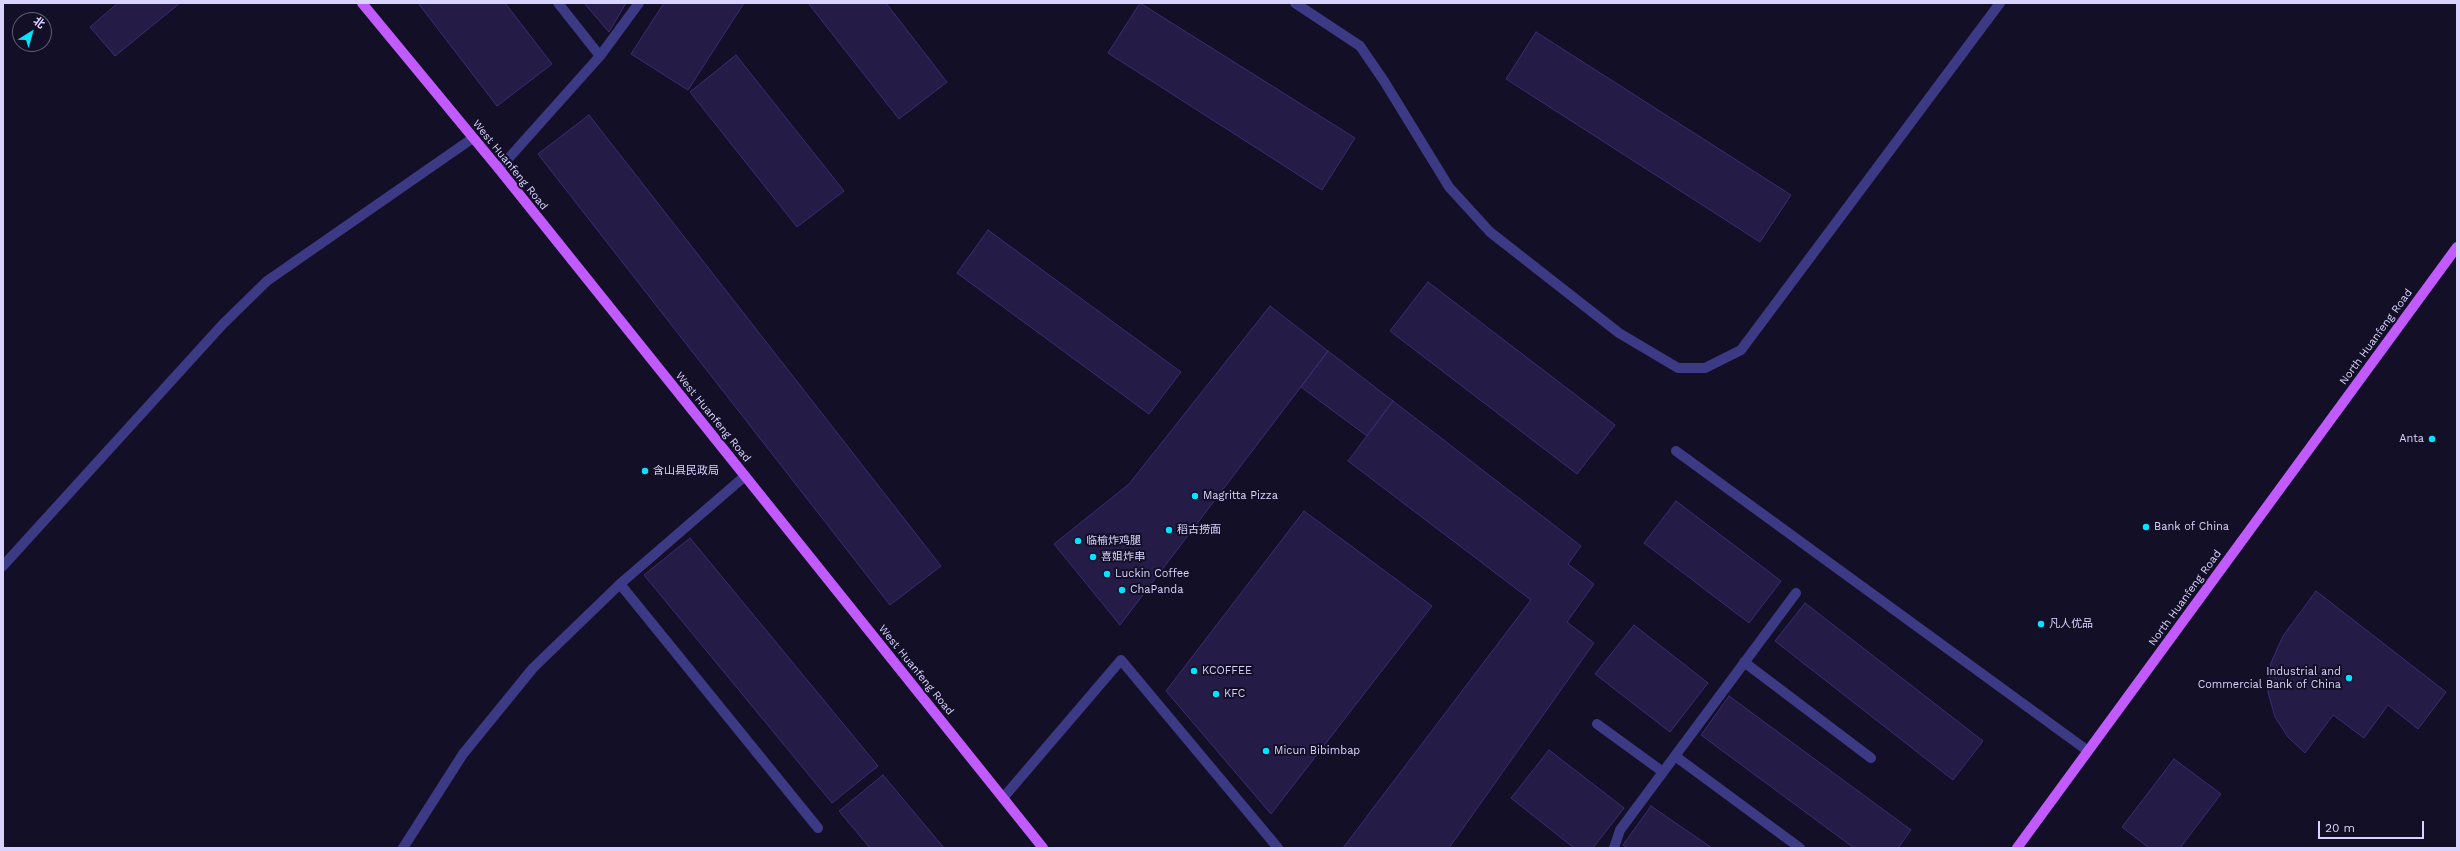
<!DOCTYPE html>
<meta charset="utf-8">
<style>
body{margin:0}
#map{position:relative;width:2460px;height:851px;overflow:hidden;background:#130f26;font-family:"Work Sans","Noto Sans SC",sans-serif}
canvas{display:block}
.frame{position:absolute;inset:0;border:4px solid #d9d4ff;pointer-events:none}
.north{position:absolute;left:12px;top:12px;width:40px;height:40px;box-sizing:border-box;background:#130f26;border:1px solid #625e7d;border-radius:50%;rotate:37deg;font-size:11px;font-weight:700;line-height:16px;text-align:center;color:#d9d4ff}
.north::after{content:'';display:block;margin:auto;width:14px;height:18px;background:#00e5ff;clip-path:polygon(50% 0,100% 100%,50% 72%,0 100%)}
.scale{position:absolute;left:2318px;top:821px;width:106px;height:18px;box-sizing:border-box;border:2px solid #d9d4ff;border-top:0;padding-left:5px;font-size:12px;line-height:14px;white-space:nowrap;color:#d9d4ff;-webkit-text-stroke:3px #130f26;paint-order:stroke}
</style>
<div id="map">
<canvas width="2460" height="851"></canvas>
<div class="frame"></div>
<div class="north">北</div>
<div class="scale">20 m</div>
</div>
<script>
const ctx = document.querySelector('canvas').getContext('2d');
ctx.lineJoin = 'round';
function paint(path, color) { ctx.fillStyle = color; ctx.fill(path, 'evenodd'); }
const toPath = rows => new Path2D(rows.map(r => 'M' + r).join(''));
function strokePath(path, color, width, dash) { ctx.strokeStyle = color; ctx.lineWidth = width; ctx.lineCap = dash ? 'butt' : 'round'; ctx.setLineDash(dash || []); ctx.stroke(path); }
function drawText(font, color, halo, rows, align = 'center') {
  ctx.font = font + ' "Work Sans","Noto Sans SC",sans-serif'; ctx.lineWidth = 4; ctx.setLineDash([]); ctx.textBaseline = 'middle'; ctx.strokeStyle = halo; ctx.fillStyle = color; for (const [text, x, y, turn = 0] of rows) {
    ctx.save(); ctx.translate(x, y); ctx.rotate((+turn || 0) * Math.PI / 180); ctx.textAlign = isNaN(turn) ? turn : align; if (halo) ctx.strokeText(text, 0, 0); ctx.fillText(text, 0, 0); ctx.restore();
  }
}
const building = toPath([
 [118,3,180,3,115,56,90,27,118,3],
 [418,3,505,3,552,64,497,106,418,3],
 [584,3,626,3,609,32,584,3],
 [664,3,744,3,688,90,631,54,664,3],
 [808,3,886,3,947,82,899,119,808,3],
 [1140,3,1355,138,1322,190,1108,53,1140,3],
 [1536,32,1791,195,1760,242,1506,79,1536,32],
 [736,55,844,191,797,227,690,92,736,55],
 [589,115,941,566,890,605,538,154,589,115],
 [988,230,1181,372,1149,414,957,273,988,230],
 [1428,282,1615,425,1577,474,1390,331,1428,282],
 [1270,306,1328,351,1120,625,1054,544,1129,484,1270,306],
 [1328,351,1393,401,1367,436,1301,387,1328,351],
 [1393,401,1581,546,1568,564,1594,584,1567,622,1594,643,1449,848,1343,848,1531,600,1348,461,1393,401],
 [1676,501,1781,581,1749,623,1644,543,1676,501],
 [1304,511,1432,606,1271,814,1166,691,1304,511],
 [690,538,878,766,832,803,644,575,690,538],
 [2316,591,2446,692,2418,729,2388,705,2364,738,2333,715,2305,753,2288,737,2275,717,2268,692,2270,665,2283,636,2316,591],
 [1805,603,1983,741,1953,780,1775,641,1805,603],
 [1634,625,1708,683,1670,732,1595,674,1634,625],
 [1729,696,1911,830,1898,848,1854,848,1701,735,1729,696],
 [1549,750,1624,808,1593,848,1574,848,1511,798,1549,750],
 [2174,759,2221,794,2180,848,2149,848,2122,827,2174,759],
 [883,775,944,848,870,848,839,811,883,775],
 [1651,806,1712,848,1627,848,1623,845,1651,806]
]);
paint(building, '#241b47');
strokePath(building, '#3b2d73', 1);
strokePath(toPath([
 [558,3,600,56],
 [1295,3,1360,46,1384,81,1449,187,1490,232,1619,333,1678,368,1705,368,1741,350,2000,3],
 [499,169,600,56,639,3],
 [1676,451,2088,751],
 [3,566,223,324,267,281,473,138],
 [620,584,818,828],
 [1744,662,1871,758],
 [1597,724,1663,772],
 [1675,756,1800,848],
 [1003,798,1121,660,1278,848],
 [403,848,463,754,533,668,620,584,745,476],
 [1614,848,1620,830,1796,593]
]), '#3d3a85', 10);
strokePath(toPath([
 [362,3,499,169,1043,848],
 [2017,848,2457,247]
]), '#c25bff', 10);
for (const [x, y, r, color] of [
 [2432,439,4,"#00e5ff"],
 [645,471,4,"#00e5ff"],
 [1195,496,4,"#00e5ff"],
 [2146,527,4,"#00e5ff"],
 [1169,530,4,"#00e5ff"],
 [1078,541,4,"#00e5ff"],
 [1093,557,4,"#00e5ff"],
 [1107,574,4,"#00e5ff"],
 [1122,590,4,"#00e5ff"],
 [2041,624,4,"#00e5ff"],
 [1194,671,4,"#00e5ff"],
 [2349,678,4,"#00e5ff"],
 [1216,694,4,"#00e5ff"],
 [1266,751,4,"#00e5ff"]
]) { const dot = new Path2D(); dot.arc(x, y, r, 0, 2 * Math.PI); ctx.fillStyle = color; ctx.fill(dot); strokePath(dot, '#130f26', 1.5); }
drawText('11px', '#d9d4ff', '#130f26', [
 ["West Huanfeng Road",510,165,51],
 ["North Huanfeng Road",2376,337,-54],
 ["West Huanfeng Road",713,417,51],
 ["North Huanfeng Road",2185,598,-54],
 ["West Huanfeng Road",916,670,51]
]);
drawText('11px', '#d9d4ff', '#130f26', [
 ["Anta",2424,439,"right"],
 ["含山县民政局",653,471],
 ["Magritta Pizza",1203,496],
 ["Bank of China",2154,527],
 ["稻古捞面",1177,530],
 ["临榆炸鸡腿",1086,541],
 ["喜姐炸串",1101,557],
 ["Luckin Coffee",1115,574],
 ["ChaPanda",1130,590],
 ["凡人优品",2049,624],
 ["KCOFFEE",1202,671],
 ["Industrial and",2341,672,"right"],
 ["Commercial Bank of China",2341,685,"right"],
 ["KFC",1224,694],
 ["Micun Bibimbap",1274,751]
], 'left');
</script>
